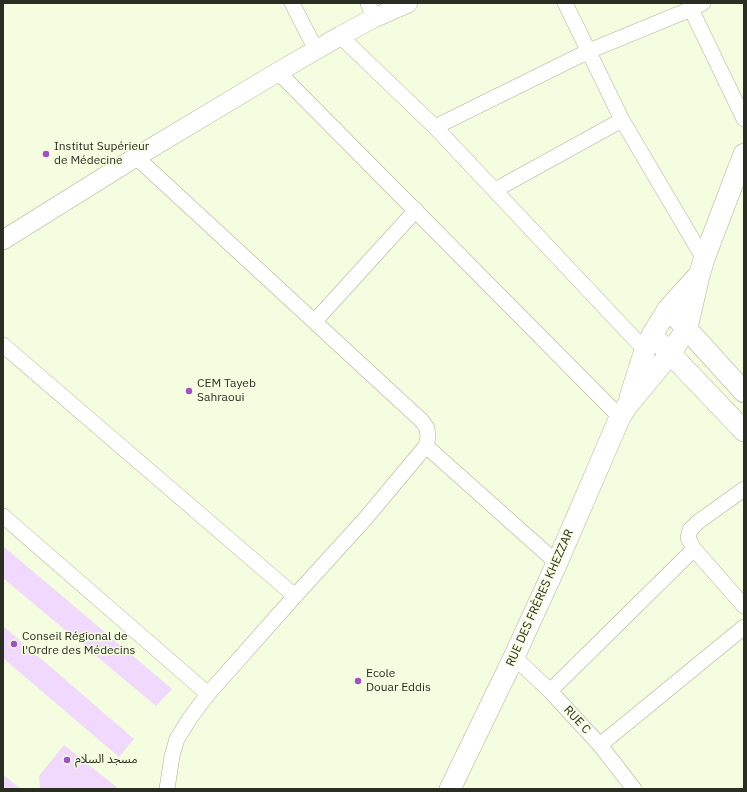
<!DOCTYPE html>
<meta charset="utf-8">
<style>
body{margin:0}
#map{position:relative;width:747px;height:792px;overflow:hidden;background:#f4fddf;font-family:"IBM Plex Sans",sans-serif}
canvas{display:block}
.frame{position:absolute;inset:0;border:4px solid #2a2d22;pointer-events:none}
</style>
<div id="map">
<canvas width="747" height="792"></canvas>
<div class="frame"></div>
</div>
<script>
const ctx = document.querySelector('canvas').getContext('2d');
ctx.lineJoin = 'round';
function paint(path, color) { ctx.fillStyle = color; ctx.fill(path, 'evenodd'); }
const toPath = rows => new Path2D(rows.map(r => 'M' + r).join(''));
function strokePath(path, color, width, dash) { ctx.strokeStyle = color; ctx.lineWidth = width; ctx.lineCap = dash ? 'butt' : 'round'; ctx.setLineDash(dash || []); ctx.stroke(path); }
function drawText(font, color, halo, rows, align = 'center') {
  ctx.font = font + ' "IBM Plex Sans","Noto Sans Arabic",sans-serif'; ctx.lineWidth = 3; ctx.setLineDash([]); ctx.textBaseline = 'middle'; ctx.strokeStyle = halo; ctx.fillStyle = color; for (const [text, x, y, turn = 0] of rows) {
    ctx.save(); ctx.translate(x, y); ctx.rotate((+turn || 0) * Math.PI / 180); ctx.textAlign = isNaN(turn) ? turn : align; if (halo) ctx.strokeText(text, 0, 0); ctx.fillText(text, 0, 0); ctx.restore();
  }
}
paint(toPath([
 [3,546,172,689,156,706,3,578],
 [3,626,134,739,119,757,3,658],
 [64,745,119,789,40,789,39,776],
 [3,775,7,778,21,789,3,789]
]), '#f1d9fe');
const minor = toPath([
 [292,3,316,50],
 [368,3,374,18],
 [565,3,622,120,704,259],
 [691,9,744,119],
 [340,36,435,127,645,350],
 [278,72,620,417],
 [435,127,589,51,691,9,703,3],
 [136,157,422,421,427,428,428,437,426,446,365,519,295,596,208,694,190,718,177,739,172,756,167,789],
 [495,190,622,120],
 [315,321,416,210],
 [3,345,295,596],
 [426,446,557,563],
 [744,489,698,522,690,530,688,538,694,549,744,606],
 [3,516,208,694],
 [514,657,550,691,600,745,634,789],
 [550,691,694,549],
 [600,745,744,627]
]);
const tertiary = toPath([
 [3,240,136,157,278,72,340,36,374,18,408,3]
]);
const secondary = toPath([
 [677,318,744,392],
 [661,344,744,431],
 [630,397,645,350,652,335,668,309,698,276],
 [450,789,514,657,557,563,620,417,627,406,670,354,687,328,699,276,704,259,744,154]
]);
strokePath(minor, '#aab397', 16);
strokePath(tertiary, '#aab397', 20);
strokePath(secondary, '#aab397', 22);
strokePath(minor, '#fff', 15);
strokePath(tertiary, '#fff', 19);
strokePath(secondary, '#fff', 21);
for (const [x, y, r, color] of [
 [46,154,4,"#a152c2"],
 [189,391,4,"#a152c2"],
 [14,644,4,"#a152c2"],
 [358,681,4,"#a152c2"],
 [67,760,4,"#a152c2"]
]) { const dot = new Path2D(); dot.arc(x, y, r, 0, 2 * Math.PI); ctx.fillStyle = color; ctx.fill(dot); strokePath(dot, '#f4fddf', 1.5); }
drawText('12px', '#2a2d22', '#f4fddf', [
 ["Institut Supérieur",54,147],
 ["de Médecine",54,161],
 ["CEM Tayeb",197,384],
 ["Sahraoui",197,398],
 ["Conseil Régional de",22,637],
 ["l'Ordre des Médecins",22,651],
 ["Ecole",366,674],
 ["Douar Eddis",366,688],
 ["مسجد السلام",75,760]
], 'left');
drawText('12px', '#2a2d22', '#f4fddf', [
 ["RUE DES FRÈRES KHEZZAR",540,598,-66],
 ["RUE C",577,720,47]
]);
</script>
